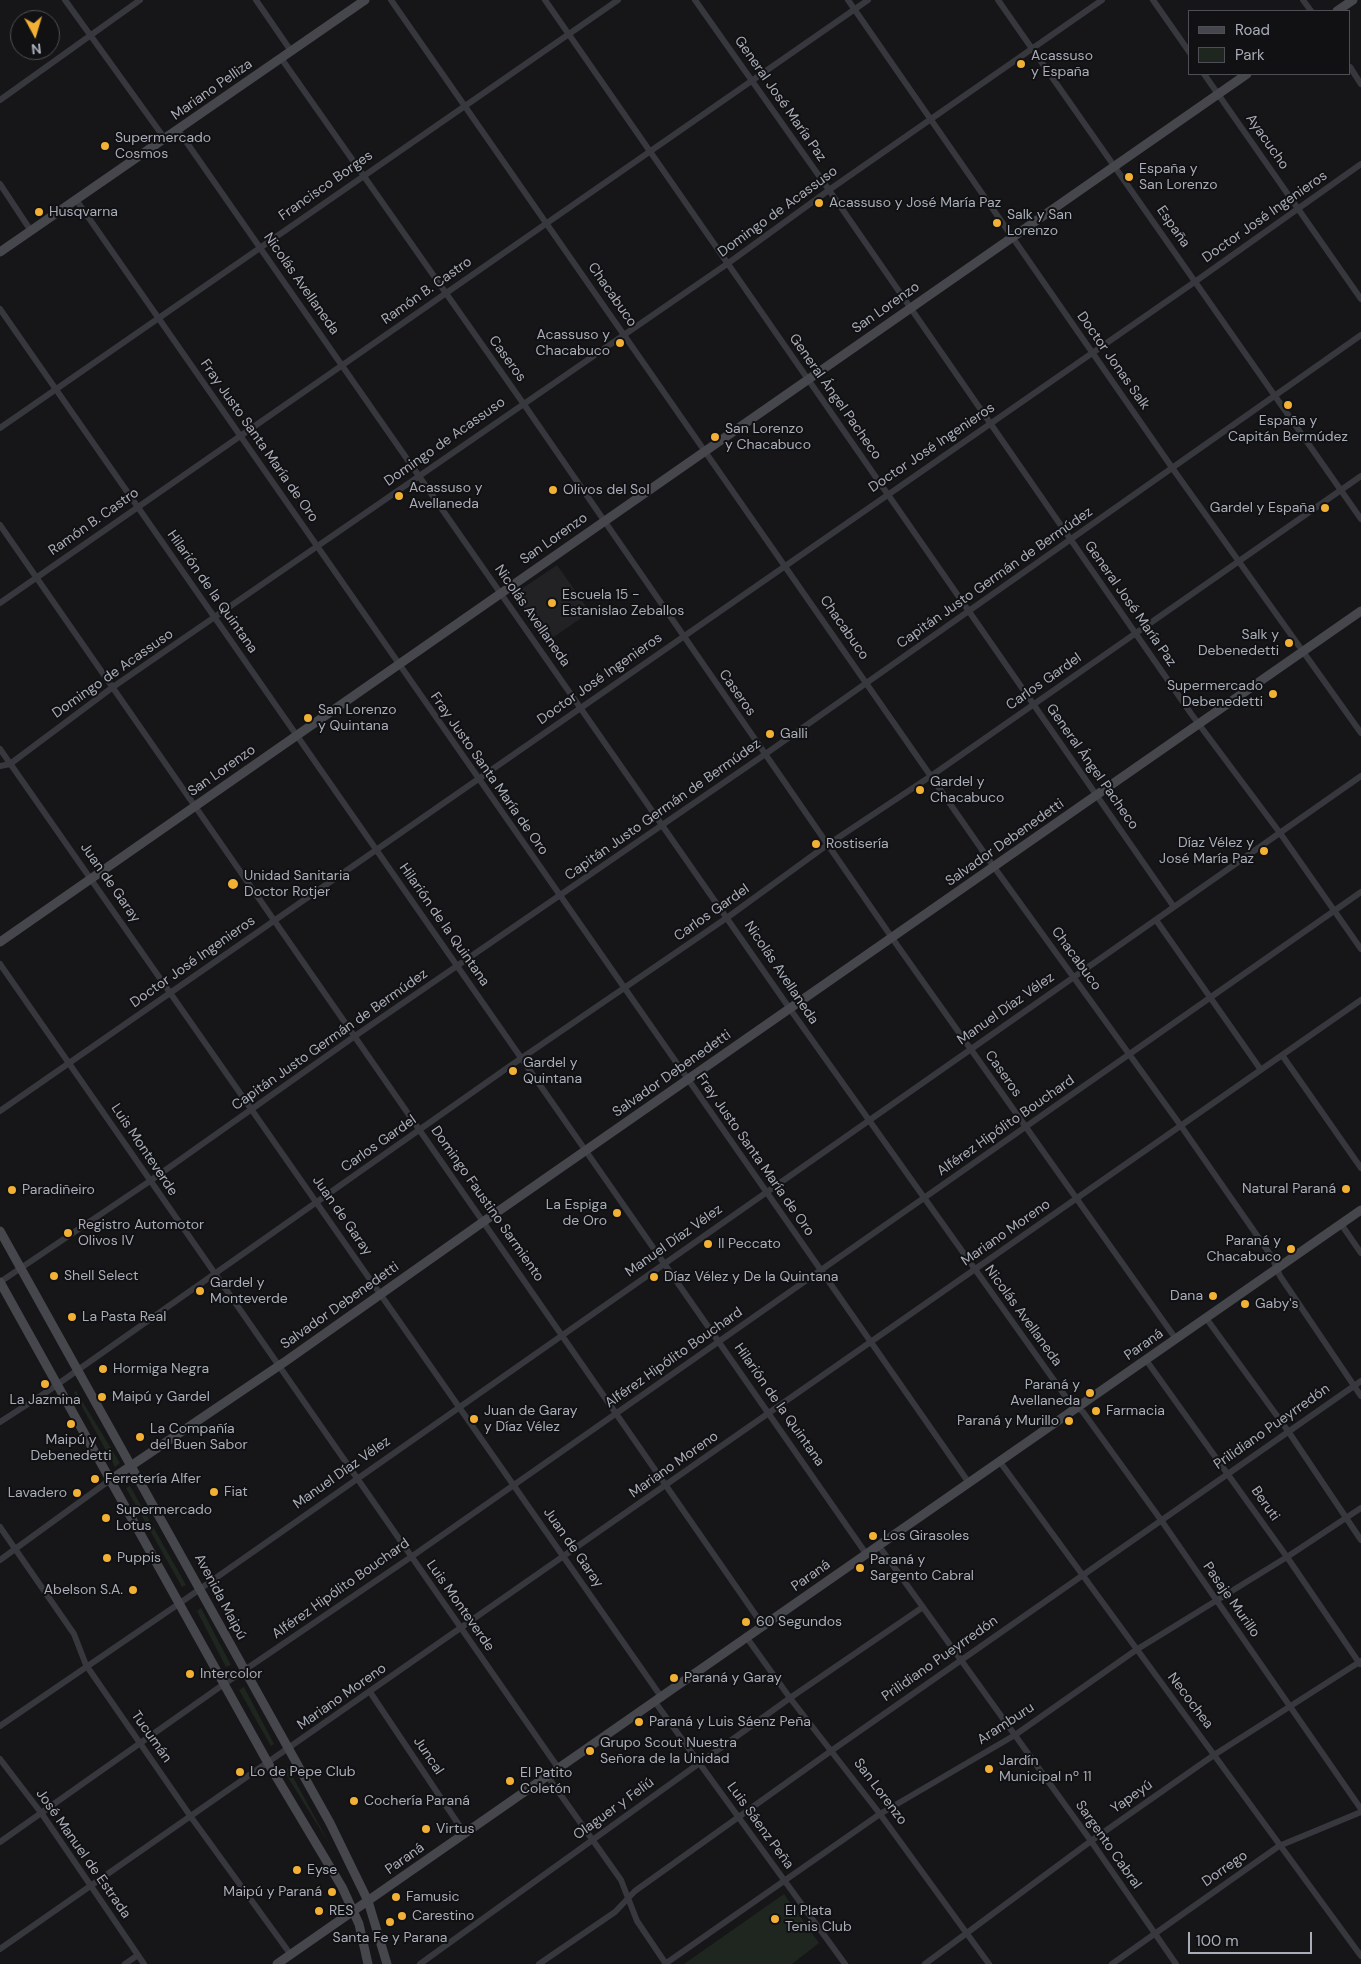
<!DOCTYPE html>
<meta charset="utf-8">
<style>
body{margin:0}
#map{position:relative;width:1361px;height:1964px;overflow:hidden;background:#161618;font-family:"DM Sans",sans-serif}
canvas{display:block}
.legend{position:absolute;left:1188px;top:10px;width:162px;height:65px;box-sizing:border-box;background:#111113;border:1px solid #4d4f55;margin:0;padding:6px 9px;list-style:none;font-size:15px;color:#a8adb8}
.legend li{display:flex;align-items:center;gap:10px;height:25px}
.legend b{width:25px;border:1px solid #4d4f55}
.north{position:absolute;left:10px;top:10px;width:50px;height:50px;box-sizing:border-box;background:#111113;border:1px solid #4d4f55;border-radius:50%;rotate:174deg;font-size:14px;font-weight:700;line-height:20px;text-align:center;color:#a8adb8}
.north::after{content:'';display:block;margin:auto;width:18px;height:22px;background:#f2b134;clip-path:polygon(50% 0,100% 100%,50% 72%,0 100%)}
.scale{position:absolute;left:1188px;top:1932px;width:124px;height:22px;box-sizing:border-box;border:2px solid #a8adb8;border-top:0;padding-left:6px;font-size:15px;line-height:18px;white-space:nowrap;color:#a8adb8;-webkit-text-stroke:4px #111113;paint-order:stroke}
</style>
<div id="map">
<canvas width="1361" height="1964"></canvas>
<ul class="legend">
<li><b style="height:6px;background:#45474d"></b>Road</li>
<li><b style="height:14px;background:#1e261f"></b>Park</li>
</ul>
<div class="north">N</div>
<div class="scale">100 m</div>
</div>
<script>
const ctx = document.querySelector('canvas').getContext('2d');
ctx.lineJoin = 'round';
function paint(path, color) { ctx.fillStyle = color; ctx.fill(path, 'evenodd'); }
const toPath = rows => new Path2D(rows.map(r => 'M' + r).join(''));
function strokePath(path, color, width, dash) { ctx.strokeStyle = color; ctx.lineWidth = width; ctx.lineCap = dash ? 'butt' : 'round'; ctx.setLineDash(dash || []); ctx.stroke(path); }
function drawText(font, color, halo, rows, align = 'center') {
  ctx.font = font + ' "DM Sans",sans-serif'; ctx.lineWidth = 4; ctx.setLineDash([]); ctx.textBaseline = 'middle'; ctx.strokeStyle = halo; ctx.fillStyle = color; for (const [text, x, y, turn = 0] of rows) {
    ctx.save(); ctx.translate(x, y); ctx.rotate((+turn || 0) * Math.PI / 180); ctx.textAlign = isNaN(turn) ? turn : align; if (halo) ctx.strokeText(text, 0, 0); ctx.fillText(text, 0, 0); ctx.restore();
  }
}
paint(toPath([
 [557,565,590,612,548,641,514,594]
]), '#222225');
paint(toPath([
 [76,1391,120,1463,115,1467,74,1392],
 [130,1486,186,1585,182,1587,126,1488],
 [201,1608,231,1665,226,1667,197,1611],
 [244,1687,274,1744,271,1746,239,1690],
 [288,1768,330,1845,284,1771],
 [784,1894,819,1943,792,1964,684,1964]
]), '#1e261f');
strokePath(toPath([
 [65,0,165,139],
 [256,0,291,51],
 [391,0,994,867,1181,1126,1272,1257,1280,1276,1361,1396],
 [545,0,1174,907],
 [695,0,829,190,1192,715,1280,833,1361,949],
 [848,0,1173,469,1361,733],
 [998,0,1361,519],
 [1153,0,1190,53],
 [1303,0,1311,11],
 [281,58,523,403,897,945,1176,1339],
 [1350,67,1361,84],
 [1204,74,1361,299],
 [0,100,140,0],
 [178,130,790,1009,1068,1400,1083,1412,1161,1520,1361,1809],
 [0,184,31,231],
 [77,201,969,1483],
 [0,309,867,1555],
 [0,428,618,0],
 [0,525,764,1627],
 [0,603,868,0],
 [0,749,662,1698],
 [0,766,10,764,113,687,727,264,829,190,1102,0],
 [1156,920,1261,1070],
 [0,964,559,1769],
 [1282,1055,1361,1168],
 [0,1111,1196,281,1361,164],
 [1341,1224,1361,1253],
 [0,1282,150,1181,355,1036,764,755,1361,335],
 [1206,1318,1288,1431,1361,1540],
 [1146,1360,1287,1557,1360,1664],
 [0,1422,48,1391,510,1066,728,917,827,845,931,776,1361,476],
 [1000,1462,1361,1956],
 [0,1527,74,1634,86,1665,191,1817,291,1955],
 [879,1546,1091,1841,1176,1964],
 [0,1560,110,1480],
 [747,1638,790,1698,880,1814,989,1964],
 [370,1692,465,1834],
 [655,1702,845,1964],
 [0,1726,180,1603,1361,776],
 [0,1759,42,1814,144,1964],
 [548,1777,621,1880,637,1921,666,1964],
 [0,1842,224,1684,411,1557,1361,892],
 [0,1949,1361,1000],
 [125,1964,138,1955],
 [420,1964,790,1698,923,1607],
 [539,1964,615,1912,635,1891,831,1751,1361,1381],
 [665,1964,880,1814,1015,1735,1136,1650,1287,1557,1361,1508],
 [925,1964,1091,1841,1214,1755,1361,1661],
 [1112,1964,1279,1846,1361,1812]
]), '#37383d', 6);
strokePath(toPath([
 [1337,11,1353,0],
 [0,252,365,0],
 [0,942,1247,74],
 [0,1231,330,1823,368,1901,387,1964],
 [0,1282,268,1763,342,1887,359,1924,368,1964],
 [110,1480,286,1361,490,1217,1361,611],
 [277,1964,1361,1210]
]), '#45474d', 9);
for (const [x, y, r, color] of [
 [1021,64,5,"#f2b134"],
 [105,146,5,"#f2b134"],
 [1129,177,5,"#f2b134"],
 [819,203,5,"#f2b134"],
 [39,212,5,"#f2b134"],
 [997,223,5,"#f2b134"],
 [620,343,5,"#f2b134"],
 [1288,405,5,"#f2b134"],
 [715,437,5,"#f2b134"],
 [553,490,5,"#f2b134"],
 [399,496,5,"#f2b134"],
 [1325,508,5,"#f2b134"],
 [552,603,5,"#f2b134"],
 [1289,643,5,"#f2b134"],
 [1273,694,5,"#f2b134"],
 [308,718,5,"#f2b134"],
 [770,734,5,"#f2b134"],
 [920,790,5,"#f2b134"],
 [816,844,5,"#f2b134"],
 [1264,851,5,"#f2b134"],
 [233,884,6,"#f2b134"],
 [513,1071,5,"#f2b134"],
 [1346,1189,5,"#f2b134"],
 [12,1190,5,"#f2b134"],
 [617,1213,5,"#f2b134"],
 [68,1233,5,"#f2b134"],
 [708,1244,5,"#f2b134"],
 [1291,1249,5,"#f2b134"],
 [54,1276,5,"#f2b134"],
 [654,1277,5,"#f2b134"],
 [200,1291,5,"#f2b134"],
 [1213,1296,5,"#f2b134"],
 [1245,1304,5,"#f2b134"],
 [72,1317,5,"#f2b134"],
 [103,1369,5,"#f2b134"],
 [45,1384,5,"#f2b134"],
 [1090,1393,5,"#f2b134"],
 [102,1397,5,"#f2b134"],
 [1096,1411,5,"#f2b134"],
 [474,1419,5,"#f2b134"],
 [1069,1421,5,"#f2b134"],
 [71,1424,5,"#f2b134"],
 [140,1437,5,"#f2b134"],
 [95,1479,5,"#f2b134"],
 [214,1492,5,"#f2b134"],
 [77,1493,5,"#f2b134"],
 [106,1518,5,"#f2b134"],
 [873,1536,5,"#f2b134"],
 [107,1558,5,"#f2b134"],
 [860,1568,5,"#f2b134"],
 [133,1590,5,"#f2b134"],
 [746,1622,5,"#f2b134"],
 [190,1674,5,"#f2b134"],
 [674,1678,5,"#f2b134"],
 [639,1722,5,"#f2b134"],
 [590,1751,5,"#f2b134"],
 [989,1769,5,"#f2b134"],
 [240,1772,5,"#f2b134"],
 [510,1781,5,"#f2b134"],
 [354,1801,5,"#f2b134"],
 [426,1829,5,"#f2b134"],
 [297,1870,5,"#f2b134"],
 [332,1892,5,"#f2b134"],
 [396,1897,5,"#f2b134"],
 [319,1911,5,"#f2b134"],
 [402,1916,5,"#f2b134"],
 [775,1919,5,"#f2b134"],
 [390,1922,5,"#f2b134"]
]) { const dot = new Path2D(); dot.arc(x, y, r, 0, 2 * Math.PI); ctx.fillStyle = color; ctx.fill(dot); strokePath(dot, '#111113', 2); }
drawText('14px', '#a8adb8', '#111113', [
 ["Acassuso",1031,56],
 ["y España",1031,72],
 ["Supermercado",115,138],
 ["Cosmos",115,154],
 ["España y",1139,169],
 ["San Lorenzo",1139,185],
 ["Acassuso y José María Paz",829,203],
 ["Husqvarna",49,212],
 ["Salk y San",1007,215],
 ["Lorenzo",1007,231],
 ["Acassuso y",610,335,"right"],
 ["Chacabuco",610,351,"right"],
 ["España y",1288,421,"center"],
 ["Capitán Bermúdez",1288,437,"center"],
 ["San Lorenzo",725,429],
 ["y Chacabuco",725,445],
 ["Acassuso y",409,488],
 ["Avellaneda",409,504],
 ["Olivos del Sol",563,490],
 ["Gardel y España",1315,508,"right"],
 ["Escuela 15 -",562,595],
 ["Estanislao Zeballos",562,611],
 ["Salk y",1279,635,"right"],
 ["Debenedetti",1279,651,"right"],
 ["Supermercado",1263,686,"right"],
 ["Debenedetti",1263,702,"right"],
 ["San Lorenzo",318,710],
 ["y Quintana",318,726],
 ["Galli",780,734],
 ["Gardel y",930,782],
 ["Chacabuco",930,798],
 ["Díaz Vélez y",1254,843,"right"],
 ["José María Paz",1254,859,"right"],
 ["Rostisería",826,844],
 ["Unidad Sanitaria",244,876],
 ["Doctor Rotjer",244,892],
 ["Gardel y",523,1063],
 ["Quintana",523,1079],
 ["Natural Paraná",1336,1189,"right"],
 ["Paradiñeiro",22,1190],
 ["La Espiga",607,1205,"right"],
 ["de Oro",607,1221,"right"],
 ["Registro Automotor",78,1225],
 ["Olivos IV",78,1241],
 ["Paraná y",1281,1241,"right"],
 ["Chacabuco",1281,1257,"right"],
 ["Il Peccato",718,1244],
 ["Shell Select",64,1276],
 ["Díaz Vélez y De la Quintana",664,1277],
 ["Gardel y",210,1283],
 ["Monteverde",210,1299],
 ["Dana",1203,1296,"right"],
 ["Gaby's",1255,1304],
 ["La Pasta Real",82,1317],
 ["Hormiga Negra",113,1369],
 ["Paraná y",1080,1385,"right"],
 ["Avellaneda",1080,1401,"right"],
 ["Maipú y Gardel",112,1397],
 ["La Jazmina",45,1400,"center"],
 ["Juan de Garay",484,1411],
 ["y Díaz Vélez",484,1427],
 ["Farmacia",1106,1411],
 ["Paraná y Murillo",1059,1421,"right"],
 ["La Compañía",150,1429],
 ["del Buen Sabor",150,1445],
 ["Maipú y",71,1440,"center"],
 ["Debenedetti",71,1456,"center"],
 ["Ferretería Alfer",105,1479],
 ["Fiat",224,1492],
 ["Lavadero",67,1493,"right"],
 ["Supermercado",116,1510],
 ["Lotus",116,1526],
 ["Los Girasoles",883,1536],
 ["Puppis",117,1558],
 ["Paraná y",870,1560],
 ["Sargento Cabral",870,1576],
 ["Abelson S.A.",123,1590,"right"],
 ["60 Segundos",756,1622],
 ["Intercolor",200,1674],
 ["Paraná y Garay",684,1678],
 ["Paraná y Luis Sáenz Peña",649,1722],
 ["Grupo Scout Nuestra",600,1743],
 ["Señora de la Unidad",600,1759],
 ["Jardín",999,1761],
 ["Municipal nº 11",999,1777],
 ["Lo de Pepe Club",250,1772],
 ["El Patito",520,1773],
 ["Coletón",520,1789],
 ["Cochería Paraná",364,1801],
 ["Virtus",436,1829],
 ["Eyse",307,1870],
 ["Maipú y Paraná",322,1892,"right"],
 ["Famusic",406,1897],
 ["RES",329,1911],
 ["El Plata",785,1911],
 ["Tenis Club",785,1927],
 ["Carestino",412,1916],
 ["Santa Fe y Parana",390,1938,"center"]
], 'left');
drawText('14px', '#a8adb8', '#111113', [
 ["Mariano Pelliza",212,90,-35],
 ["General José María Paz",780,99,55],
 ["Ayacucho",1267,142,55],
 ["Francisco Borges",326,186,-35],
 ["Domingo de Acassuso",778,212,-36],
 ["Doctor José Ingenieros",1265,217,-35],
 ["España",1173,227,55],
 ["Nicolás Avellaneda",301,284,55],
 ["Ramón B. Castro",427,291,-35],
 ["Chacabuco",612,295,55],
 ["San Lorenzo",886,308,-35],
 ["Caseros",507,359,54],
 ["Doctor Jonas Salk",1113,361,55],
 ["General Ángel Pacheco",835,397,55],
 ["Fray Justo Santa María de Oro",259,441,55],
 ["Domingo de Acassuso",445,442,-35],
 ["Doctor José Ingenieros",932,448,-34],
 ["Ramón B. Castro",94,522,-35],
 ["San Lorenzo",554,539,-35],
 ["Capitán Justo Germán de Bermúdez",995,578,-35],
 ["Hilarión de la Quintana",212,592,55],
 ["General José María Paz",1130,604,55],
 ["Nicolás Avellaneda",532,616,55],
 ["Chacabuco",844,628,55],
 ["Domingo de Acassuso",113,674,-35],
 ["Doctor José Ingenieros",600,679,-35],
 ["Carlos Gardel",1044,682,-35],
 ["Caseros",737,693,55],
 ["General Ángel Pacheco",1092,767,55],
 ["San Lorenzo",222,771,-35],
 ["Fray Justo Santa María de Oro",489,774,55],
 ["Capitán Justo Germán de Bermúdez",663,810,-35],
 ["Salvador Debenedetti",1005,843,-35],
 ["Juan de Garay",110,883,55],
 ["Carlos Gardel",712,913,-35],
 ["Hilarión de la Quintana",444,925,55],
 ["Chacabuco",1076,959,54],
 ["Doctor José Ingenieros",193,962,-35],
 ["Nicolás Avellaneda",781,973,56],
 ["Manuel Díaz Vélez",1006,1009,-35],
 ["Capitán Justo Germán de Bermúdez",330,1040,-35],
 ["Salvador Debenedetti",672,1074,-35],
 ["Caseros",1003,1074,55],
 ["Alférez Hipólito Bouchard",1006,1126,-35],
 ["Carlos Gardel",379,1144,-35],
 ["Luis Monteverde",144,1150,56],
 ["Fray Justo Santa María de Oro",755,1155,55],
 ["Domingo Faustino Sarmiento",487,1204,55],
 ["Juan de Garay",342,1216,55],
 ["Mariano Moreno",1006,1233,-35],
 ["Manuel Díaz Vélez",674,1241,-35],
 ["Salvador Debenedetti",340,1306,-35],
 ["Nicolás Avellaneda",1023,1316,54],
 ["Paraná",1144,1345,-35],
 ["Alférez Hipólito Bouchard",674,1358,-35],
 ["Hilarión de la Quintana",779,1405,55],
 ["Prilidiano Pueyrredón",1272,1427,-35],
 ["Mariano Moreno",674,1465,-35],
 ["Manuel Díaz Vélez",342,1473,-35],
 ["Beruti",1265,1504,55],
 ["Juan de Garay",573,1548,55],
 ["Paraná",811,1576,-35],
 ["Alférez Hipólito Bouchard",341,1589,-35],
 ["Avenida Maipú",220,1597,62],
 ["Pasaje Murillo",1231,1600,55],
 ["Luis Monteverde",460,1606,55],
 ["Prilidiano Pueyrredón",940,1659,-35],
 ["Mariano Moreno",342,1697,-35],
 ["Necochea",1190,1701,53],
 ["Aramburu",1006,1724,-33],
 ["Tucumán",151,1737,55],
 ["Juncal",428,1756,56],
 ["San Lorenzo",880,1792,53],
 ["Yapeyú",1132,1797,-35],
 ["Olaguer y Feliú",614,1809,-36],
 ["Luis Sáenz Peña",760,1826,54],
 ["Sargento Cabral",1108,1845,55],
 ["José Manuel de Estrada",83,1854,55],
 ["Paraná",405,1859,-35],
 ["Dorrego",1225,1869,-35]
]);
</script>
